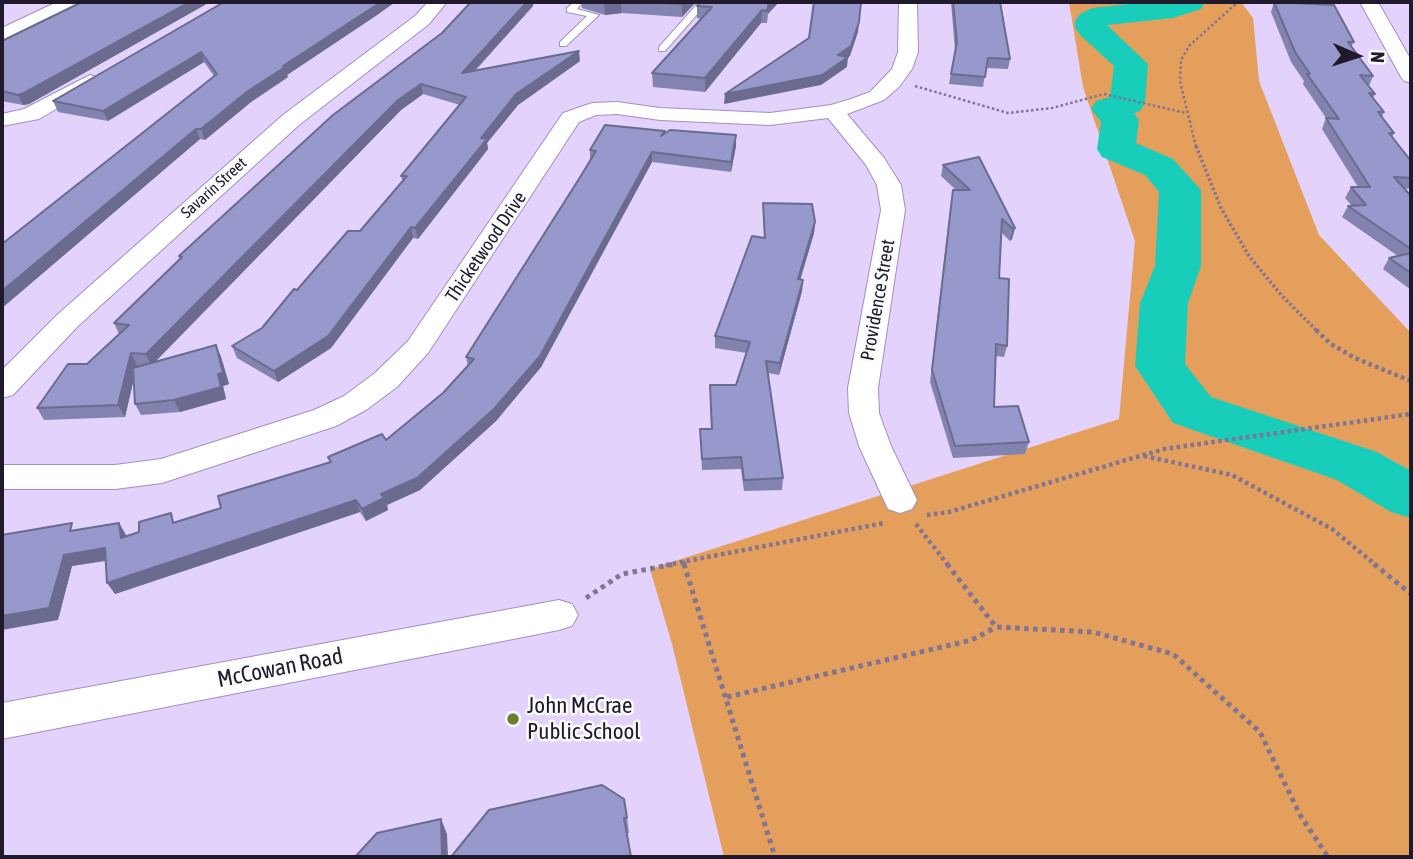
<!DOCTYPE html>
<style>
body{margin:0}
#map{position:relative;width:1413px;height:859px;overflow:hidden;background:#e2d2fc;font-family:"Asap Condensed",sans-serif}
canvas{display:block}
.frame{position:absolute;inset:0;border:4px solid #21192c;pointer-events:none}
.north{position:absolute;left:1322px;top:21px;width:70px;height:70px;-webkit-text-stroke:5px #fbfbfb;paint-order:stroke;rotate:93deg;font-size:19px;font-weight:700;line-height:28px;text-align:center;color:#21192c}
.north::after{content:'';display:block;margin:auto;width:24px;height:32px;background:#21192c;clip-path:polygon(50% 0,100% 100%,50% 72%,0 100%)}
</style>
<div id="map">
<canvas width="1413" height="859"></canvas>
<div class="frame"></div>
<div class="north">N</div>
</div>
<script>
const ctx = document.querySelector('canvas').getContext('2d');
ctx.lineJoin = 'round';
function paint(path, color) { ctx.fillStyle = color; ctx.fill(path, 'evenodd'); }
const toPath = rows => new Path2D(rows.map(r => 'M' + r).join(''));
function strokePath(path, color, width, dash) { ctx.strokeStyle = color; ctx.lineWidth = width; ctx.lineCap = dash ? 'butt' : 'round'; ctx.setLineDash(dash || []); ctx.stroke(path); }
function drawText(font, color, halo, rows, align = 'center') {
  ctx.font = font + ' "Asap Condensed",sans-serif'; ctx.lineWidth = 5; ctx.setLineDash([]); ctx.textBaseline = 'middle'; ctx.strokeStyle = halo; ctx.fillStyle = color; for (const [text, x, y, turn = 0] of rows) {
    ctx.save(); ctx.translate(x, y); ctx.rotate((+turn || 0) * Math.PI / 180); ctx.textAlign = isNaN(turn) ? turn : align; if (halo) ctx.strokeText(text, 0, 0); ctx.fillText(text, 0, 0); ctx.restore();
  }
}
paint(toPath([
 [1069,2,1241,2,1253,18,1259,81,1319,235,1411,333,1411,857,724,857,672,644,650,569,1119,419,1135,241,1083,87]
]), '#e49f5d');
paint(toPath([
 [1148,2,1205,2,1201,9,1173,18,1107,25,1148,64,1145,103,1140,111,1134,113,1139,120,1136,143,1173,159,1201,190,1201,266,1188,303,1185,364,1211,397,1377,452,1411,471,1411,518,1391,512,1337,480,1173,423,1135,366,1140,303,1155,266,1159,192,1145,175,1102,157,1097,149,1101,122,1091,109,1096,101,1110,97,1114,66,1080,35,1075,28,1075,21,1080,14,1092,8,1148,2]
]), '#18ceba');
const lane = toPath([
 [574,2,583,2,577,9,599,15,566,46,560,46,560,42,587,16,567,12,567,8,574,2],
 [699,2,708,2,665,51,659,51,659,47,699,2]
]);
const street = toPath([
 [57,2,80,2,77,6,2,41,2,28,57,2],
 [428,2,447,2,429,24,299,125,77,327,13,395,2,398,2,370,57,315,283,115,415,16,428,2],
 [899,2,917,2,918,52,912,69,899,87,884,100,847,114,884,158,901,185,905,210,878,388,879,413,891,446,917,500,912,509,900,513,888,509,859,446,849,413,848,388,881,210,877,185,866,165,828,118,770,125,660,120,617,114,596,115,579,122,428,353,397,387,366,410,336,426,162,483,115,489,2,489,2,465,115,465,161,459,314,410,344,396,375,373,408,341,563,113,592,103,617,102,660,108,770,113,831,105,851,99,870,92,892,69,898,52,899,2],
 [1360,2,1378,2,1411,60,1411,83,1404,81,1401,77,1360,2],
 [90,75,97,77,100,81,97,85,39,119,2,126,2,114,24,109,90,75],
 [559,600,572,604,578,615,572,626,559,630,2,739,2,703,559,600]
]);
strokePath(lane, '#a38fc0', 2);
strokePath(street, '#a38fc0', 2);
strokePath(toPath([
 [915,86,1008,113,1052,108,1104,94,1186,113],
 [1196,147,1180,81,1181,60,1189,46,1238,2]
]), '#817593', 2.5, [2.5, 2.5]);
strokePath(toPath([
 [1196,146,1221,208,1249,256,1282,296,1318,332]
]), '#817593', 3.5, [2.5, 2.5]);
strokePath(toPath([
 [1316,330,1331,344,1355,358,1411,381],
 [1144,456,1232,475,1332,529,1376,565],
 [927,515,949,512,1164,449,1411,414],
 [916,524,948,565],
 [683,561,684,565],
 [666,565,884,523]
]), '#817593', 4.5, [3.5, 3.5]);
strokePath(toPath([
 [684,564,775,857],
 [947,564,996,627,1093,632,1173,654,1260,732,1300,815,1328,857],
 [1374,564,1411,594],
 [586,598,622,574,675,564],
 [727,697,972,640,996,627]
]), '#817593', 5, [4.5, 4.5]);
paint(lane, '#fff');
paint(street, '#fff');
paint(toPath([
 [82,2,210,2,29,104,23,105,2,101,2,41],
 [224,2,395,2,377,15,287,75,288,77,251,102,205,140,200,139,2,308,214,76,204,62,108,121,58,112,53,101],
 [581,2,696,2,682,17,622,13,605,15,582,8],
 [701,2,779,2,767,15,767,23,761,23,705,92,653,87,652,73,701,19,697,18,697,6],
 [951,2,1000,2,1010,59,1008,69,986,68,983,87,949,84,955,51],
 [1274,2,1354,42,1351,47,1373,76,1369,86,1375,94,1373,98,1384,112,1382,117,1394,133,1392,137,1411,161,1411,188,1405,189,1411,196,1411,290,1383,269,1389,258,1398,256,1342,217,1348,206,1352,206,1345,198,1351,187,1358,187,1322,129,1326,118,1303,84,1304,81,1291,62,1271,12],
 [533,6,475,71,580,61,518,105,487,143,488,149,418,239,413,238,331,348,278,382,237,358,232,346,262,328,297,290,360,231,403,182,401,176,460,105,423,94,401,110,156,361,216,345,221,357,229,384,223,386,226,399,180,412,141,415,135,404,134,378,125,417,44,420,37,408,87,364,119,334,114,323,180,259,179,256,333,115],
 [665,131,665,133,736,135,736,146,731,172,652,162,541,367,496,421,420,490,387,505,388,510,366,521,360,512,115,594,106,561,72,566,58,620,76,530,119,523,126,536,221,508,330,463,328,457,386,440,443,393,468,366,466,357,590,160,590,150],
 [943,165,1015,228,1012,239,1010,241,1001,232,999,278,1007,346,1004,357,995,356,994,407,1029,442,1025,454,953,458,930,382,951,201,953,190,956,190,941,176],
 [763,203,815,222,814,233,800,279,803,280,802,291,779,375,768,373,783,478,782,490,744,491,741,469,702,470,700,429,711,429,710,385,736,385,747,353,715,348,715,336,764,237],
 [602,785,627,818,629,833,627,833]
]), '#8284af');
paint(toPath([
 [190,2,210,2,29,104,23,105,18,95],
 [381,2,395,2,377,15,287,75,288,77,251,102,205,140,201,129,248,91,283,66],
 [527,2,533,2,533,6,463,83,462,73],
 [604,2,621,2,622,13,605,15],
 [684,2,696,2,682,17,682,4],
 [769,2,779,2,767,15,767,23],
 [762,10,761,23,705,92,705,78],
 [859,22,858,32,850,56,848,57,847,67,821,85,724,104,725,94],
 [579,51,580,61,518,105,487,143,488,149,418,239,415,228,481,138,516,94],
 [201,52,204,62,108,121,103,111],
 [421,84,423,94,401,110,151,366,146,354,398,100],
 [196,129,200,139,2,308,2,291],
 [736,135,736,146,731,172,731,162],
 [652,152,652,162,541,367,496,421,420,490,387,505,388,510,366,521,362,509],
 [815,222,814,233,797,291,798,279],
 [411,227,413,238,331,348,278,382,274,371],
 [1015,228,1012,239,1010,241,1013,229],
 [803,280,802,291,779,375,780,363],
 [216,345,221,357,229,384,223,386,226,399,180,412,174,400,218,374],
 [131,353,137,365,125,417,118,405],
 [356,500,360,512,115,594,107,583],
 [119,523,126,535,128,550,121,538],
 [105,548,113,559,72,566,58,620,2,630,2,616,64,555],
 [441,819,447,834,448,857,442,857]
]), '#6a6b8f');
const building = toPath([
 [82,2,190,2,24,93,18,95,2,91,2,41,82,2],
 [224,2,381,2,283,66,285,67,248,91,201,129,196,129,2,291,2,244,217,74,201,52,103,111,53,101,224,2],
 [471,2,527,2,462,73,579,51,516,94,481,138,487,139,415,228,411,227,328,336,274,371,232,346,262,328,294,289,297,290,348,231,360,231,407,176,401,176,466,97,421,84,398,100,146,354,131,353,118,405,37,408,68,364,87,364,129,325,114,323,182,257,179,256,333,115,442,33,471,2],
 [644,2,684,2,682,4,644,2],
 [701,2,769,2,767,11,762,10,705,78,652,73,712,7,697,6,701,2],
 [814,2,861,2,859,22,851,46,838,55,848,57,822,75,725,94,809,38,814,2],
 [953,2,1000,2,1010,59,988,58,985,77,951,74,957,42,953,2],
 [1274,2,1334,5,1354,42,1348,42,1373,76,1360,75,1375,94,1369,93,1384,112,1378,112,1394,133,1389,133,1411,161,1411,178,1394,177,1411,196,1411,249,1348,206,1366,205,1351,187,1370,187,1326,118,1339,119,1307,74,1310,74,1295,52,1274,2],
 [605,125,665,131,661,136,670,130,736,135,731,162,652,152,540,356,494,409,417,478,381,494,384,498,362,509,356,500,107,583,105,548,64,555,49,608,2,616,2,535,72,523,70,531,119,523,121,538,139,532,139,522,171,513,173,523,221,508,218,496,331,462,328,457,382,434,386,440,443,393,474,359,466,357,579,179,596,151,590,150,605,125],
 [979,157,1015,228,1013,229,1002,219,999,278,1009,279,1007,346,996,344,994,407,1018,406,1029,442,955,446,932,370,953,190,970,190,943,165,979,157],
 [763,203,812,204,815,222,798,279,803,280,780,363,766,361,783,478,744,480,741,457,702,459,700,429,712,429,710,385,736,385,750,342,715,336,752,236,765,238,763,203],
 [1411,253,1411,273,1389,258,1411,253],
 [216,345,223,373,218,374,221,387,174,400,135,404,133,368,216,345],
 [602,785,624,799,627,818,624,818,631,857,451,857,489,810,602,785],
 [441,819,442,857,355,857,377,833,441,819]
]);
paint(building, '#9799cc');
strokePath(building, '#6a6b8f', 2);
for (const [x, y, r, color] of [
 [513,719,7,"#697e2f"]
]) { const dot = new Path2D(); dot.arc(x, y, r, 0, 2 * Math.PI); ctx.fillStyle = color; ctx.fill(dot); strokePath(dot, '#fbfbfb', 2.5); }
drawText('16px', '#21192c', '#fbfbfb', [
 ["Savarin Street",214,188,-42]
]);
drawText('19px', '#21192c', '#fbfbfb', [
 ["Thicketwood Drive",486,247,-56],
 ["Providence Street",878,300,-80]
]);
drawText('23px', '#21192c', '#fbfbfb', [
 ["McCowan Road",280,668,-11]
]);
drawText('23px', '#21192c', '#fbfbfb', [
 ["John McCrae",527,706],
 ["Public School",527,732]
], 'left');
</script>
